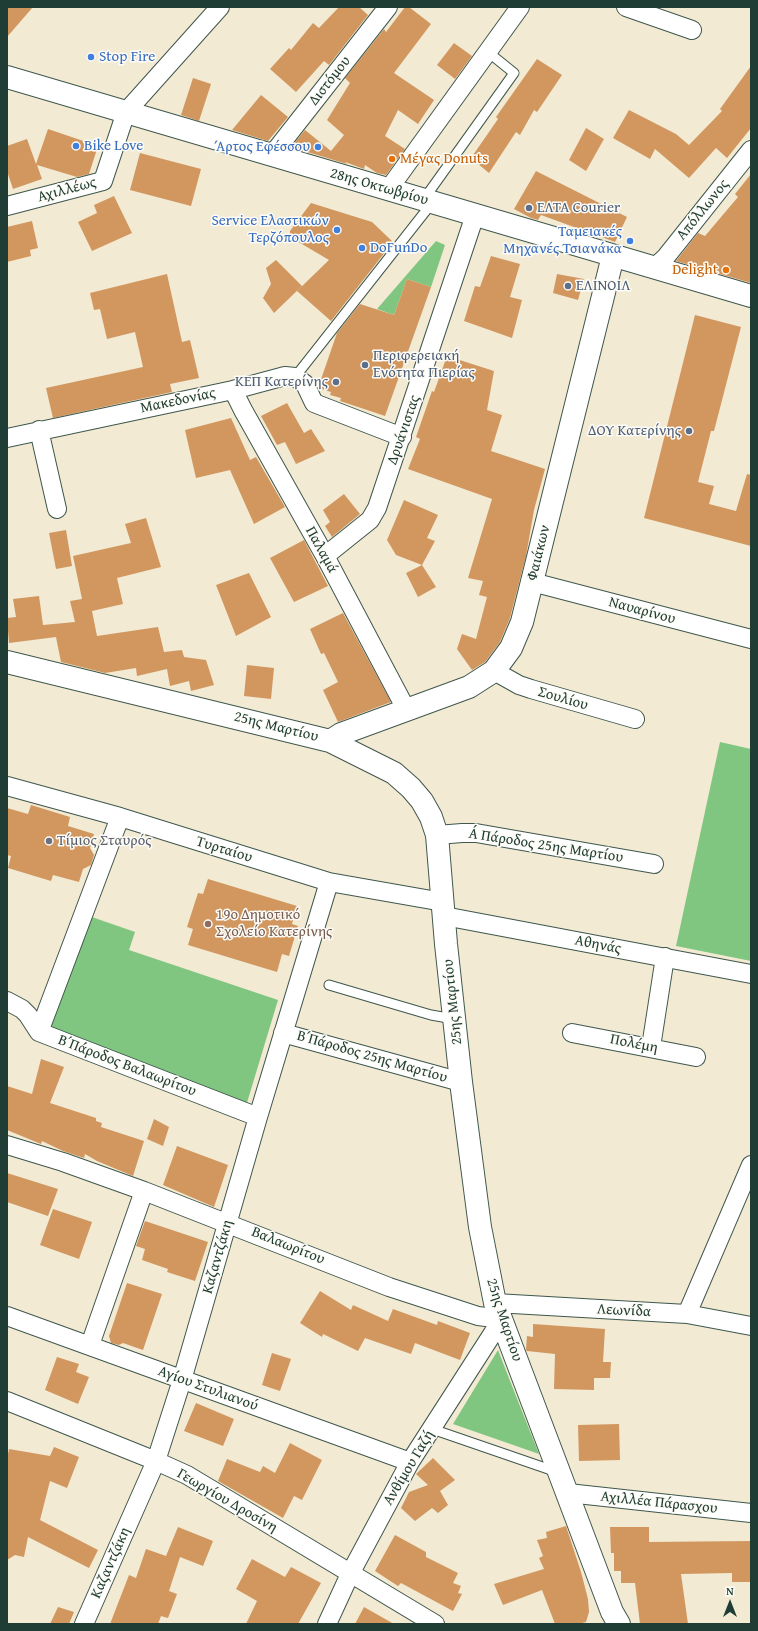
<!DOCTYPE html>
<meta charset="utf-8">
<style>
body{margin:0}
#map{position:relative;width:758px;height:1631px;overflow:hidden;background:#f2ead3;font-family:"Gentium Book Plus",serif}
canvas{display:block}
.frame{position:absolute;inset:0;border:8px solid #1f3d34;pointer-events:none}
.north{position:absolute;left:710px;top:1583px;width:40px;height:40px;-webkit-text-stroke:3px #fdfcf7;paint-order:stroke;rotate:0deg;font-size:11px;font-weight:700;line-height:16px;text-align:center;color:#1f3d34}
.north::after{content:'';display:block;margin:auto;width:14px;height:18px;background:#1f3d34;clip-path:polygon(50% 0,100% 100%,50% 72%,0 100%)}
</style>
<div id="map">
<canvas width="758" height="1631"></canvas>
<div class="frame"></div>
<div class="north">N</div>
</div>
<script>
const ctx = document.querySelector('canvas').getContext('2d');
ctx.lineJoin = 'round';
function paint(path, color) { ctx.fillStyle = color; ctx.fill(path, 'evenodd'); }
const toPath = rows => new Path2D(rows.map(r => 'M' + r).join(''));
function strokePath(path, color, width, dash) { ctx.strokeStyle = color; ctx.lineWidth = width; ctx.lineCap = dash ? 'butt' : 'round'; ctx.setLineDash(dash || []); ctx.stroke(path); }
function drawText(font, color, halo, rows, align = 'center') {
  ctx.font = font + ' "Gentium Book Plus",serif'; ctx.lineWidth = 3; ctx.setLineDash([]); ctx.textBaseline = 'middle'; ctx.strokeStyle = halo; ctx.fillStyle = color; for (const [text, x, y, turn = 0] of rows) {
    ctx.save(); ctx.translate(x, y); ctx.rotate((+turn || 0) * Math.PI / 180); ctx.textAlign = isNaN(turn) ? turn : align; if (halo) ctx.strokeText(text, 0, 0); ctx.fillText(text, 0, 0); ctx.restore();
  }
}
paint(toPath([
 [436,241,445,245,431,287,407,279,394,315,377,309],
 [720,742,751,749,751,961,676,946],
 [89,916,135,932,129,950,278,1000,246,1106,48,1031],
 [498,1350,514,1391,539,1454,453,1424]
]), '#80c681');
paint(toPath([
 [7,7,33,7,7,37],
 [339,7,359,7,368,15,329,65,324,61,296,92,270,69,289,48,291,50,313,23,319,28],
 [405,7,409,7,431,24,394,73,434,100,418,124,398,110,385,136,405,149,386,175,377,173,365,165,364,169,345,162,347,164,291,147,305,130,331,151,344,135,327,120,350,83,345,78,384,29,386,32],
 [454,43,472,56,455,79,437,65],
 [537,59,562,75,537,112,534,110,520,135,516,132,489,173,471,158,498,119,496,117],
 [751,66,751,128,727,158,716,148,689,178,655,149,650,159,613,138,629,110,676,134,689,145,722,111,720,109],
 [193,78,211,84,199,121,181,115],
 [261,95,288,117,268,141,232,130],
 [586,128,604,139,586,171,569,160],
 [48,129,98,146,89,174,77,177,37,165,42,179,13,189,7,171,7,146,27,139,36,164],
 [140,153,201,169,191,206,130,190],
 [536,171,627,217,615,242,541,215,538,220,531,218,514,209],
 [751,174,751,283,676,261,698,233,705,236,738,197,735,194],
 [114,196,132,233,92,251,78,222,97,213,94,205],
 [311,203,372,222,393,242,331,321,297,291,329,260,290,237,290,231],
 [32,221,38,248,30,250,31,256,7,262,7,227],
 [491,256,520,264,510,297,522,300,512,338,464,321,475,286,480,287],
 [276,260,302,286,274,313,263,298,271,284,266,268],
 [167,274,182,342,190,340,199,378,170,384,172,392,53,418,46,388,143,367,135,332,107,339,100,309,94,310,90,293],
 [557,274,584,279,578,300,553,293],
 [407,279,431,287,385,416,340,401,341,398,330,395,331,392,318,388,337,333,360,304,394,315],
 [695,315,741,327,714,431,711,431,698,482,714,486,709,504,736,511,747,474,751,475,751,546,644,518],
 [447,356,494,371,487,410,502,415,491,451,545,469,534,510,526,556,510,618,500,642,485,662,472,670,457,649,462,634,476,639,487,597,479,595,483,581,468,578,492,499,408,469,420,439,416,437,432,391,434,392],
 [287,403,304,433,311,429,325,451,296,464,285,442,277,445,261,416],
 [231,418,250,460,256,457,285,507,254,524,230,470,196,478,185,430],
 [344,494,360,514,332,537,325,526,330,522,323,510],
 [404,500,438,515,427,538,435,541,422,565,396,555,387,540],
 [146,518,161,567,117,578,123,604,92,611,97,636,158,627,164,652,182,650,184,657,206,660,214,685,191,691,189,681,170,686,167,669,137,676,136,668,105,673,61,662,56,637,9,643,7,618,16,617,13,599,39,596,43,625,75,622,70,601,82,599,73,556,131,543,125,524],
 [66,530,72,566,56,569,49,533],
 [304,540,328,586,294,602,270,558],
 [422,565,436,587,418,597,406,573],
 [249,573,271,617,236,636,216,585],
 [343,613,391,702,338,722,323,690,338,682,324,653,321,654,310,629],
 [247,665,274,668,271,699,244,696],
 [31,805,70,817,68,826,94,834,90,848,94,855,91,865,83,869,79,882,53,875,51,881,8,868,11,856,7,855,7,808,28,814],
 [208,879,297,906,292,924,298,926,289,956,282,954,277,972,188,945,193,929,187,927,198,893,203,894],
 [41,1059,64,1067,50,1103,96,1118,96,1121,102,1123,101,1127,144,1141,133,1176,97,1161,85,1154,84,1158,63,1151,42,1141,41,1144,7,1130,7,1086,32,1094],
 [154,1119,169,1127,163,1146,147,1139],
 [177,1146,228,1165,214,1207,163,1185],
 [7,1173,58,1189,48,1216,7,1202],
 [53,1209,92,1222,79,1259,40,1245],
 [145,1221,208,1242,195,1281,167,1272,168,1269,142,1260,145,1249,136,1246],
 [127,1283,162,1294,143,1350,123,1343,119,1345,111,1343,109,1336],
 [320,1291,351,1310,353,1305,388,1321,393,1309,437,1325,438,1321,470,1333,460,1360,415,1343,411,1354,365,1338,358,1351,323,1334,322,1337,300,1323],
 [533,1324,605,1329,603,1362,611,1362,610,1378,594,1378,594,1390,554,1389,555,1354,527,1351,526,1350,527,1336,533,1337],
 [272,1353,291,1359,280,1391,262,1385],
 [57,1357,79,1364,76,1372,89,1377,78,1404,45,1390],
 [196,1403,234,1419,223,1446,184,1431],
 [619,1424,620,1460,579,1461,578,1425],
 [290,1443,322,1460,302,1500,294,1496,283,1518,218,1481,227,1459,260,1472,263,1466,275,1473],
 [54,1447,79,1457,67,1488,50,1481,40,1520,98,1550,89,1568,28,1537,24,1557,15,1555,7,1560,7,1459,9,1449,50,1456],
 [433,1458,455,1480,440,1491,448,1505,438,1513,432,1508,415,1521,401,1508,409,1492,428,1485,416,1474],
 [566,1526,581,1572,588,1599,589,1612,586,1622,578,1624,555,1624,542,1590,503,1605,494,1584,544,1569,539,1558,543,1556,537,1540,547,1538,546,1532],
 [178,1527,213,1541,203,1566,180,1557,169,1591,177,1594,168,1618,161,1616,158,1624,110,1624,129,1575,136,1578,146,1549,166,1556],
 [610,1527,649,1527,649,1542,751,1541,751,1582,732,1582,732,1573,681,1574,688,1624,640,1624,635,1583,621,1583,621,1571,614,1571,614,1553,611,1553],
 [395,1535,426,1552,426,1557,458,1573,453,1583,461,1586,458,1593,462,1594,453,1611,401,1583,398,1586,375,1571],
 [252,1559,285,1577,291,1567,321,1583,298,1624,246,1624,257,1601,236,1589],
 [58,1607,74,1612,69,1624,50,1624],
 [364,1607,394,1624,355,1624]
]), '#d1975f');
const lane = toPath([
 [424,199,514,73,488,52],
 [295,377,432,203],
 [329,985,431,1015,454,1019],
 [432,1429,557,1472]
]);
const street = toPath([
 [626,7,692,30],
 [272,155,388,7],
 [388,190,520,7],
 [7,206,103,181,126,112,220,7],
 [654,268,665,258,751,150],
 [233,390,243,410,325,556,407,711],
 [39,430,57,509],
 [7,438,233,390,285,376,295,377,305,384,314,403,402,437],
 [325,556,370,520,377,508,475,215],
 [532,582,751,639],
 [494,671,519,685,531,689,635,719],
 [7,786,120,817,329,882,443,902],
 [437,835,462,833,476,833,654,864],
 [444,916,751,974],
 [7,1001,22,1009,28,1015,39,1032,258,1117],
 [39,1032,120,817],
 [283,1033,461,1082],
 [572,1033,696,1057],
 [651,1047,665,957],
 [7,1145,63,1162,144,1191,389,1287,478,1316,502,1319,410,1462,350,1574,327,1624],
 [495,1303,687,1314,751,1326],
 [687,1314,751,1165],
 [7,1316,410,1462],
 [90,1345,144,1191],
 [7,1401,156,1461,187,1475,435,1624],
 [568,1493,751,1513],
 [84,1624,156,1461,182,1380,258,1117,329,882]
]);
const secondary = toPath([
 [7,77,751,296],
 [7,662,330,741,394,773,411,788,422,801,431,817,437,835,446,944,461,1082,480,1227,495,1303,612,1612,619,1624],
 [330,741,341,734,469,687,494,671,511,648,522,622,613,256]
]);
strokePath(lane, '#3f574c', 11);
strokePath(street, '#3f574c', 20);
strokePath(secondary, '#3f574c', 24);
strokePath(lane, '#fff', 9);
strokePath(street, '#fff', 18);
strokePath(secondary, '#fff', 22);
for (const [x, y, r, color] of [
 [91,57,4,"#3f7fe0"],
 [76,146,4,"#3f7fe0"],
 [318,147,4,"#3f7fe0"],
 [392,159,4,"#e8710a"],
 [529,208,4,"#5c6f8a"],
 [337,230,4,"#3f7fe0"],
 [630,241,4,"#3f7fe0"],
 [362,248,4,"#3f7fe0"],
 [726,270,4,"#e8710a"],
 [568,286,4,"#5c6f8a"],
 [365,365,4,"#5c6f8a"],
 [336,382,4,"#5c6f8a"],
 [689,431,4,"#5c6f8a"],
 [49,841,4,"#6b7280"],
 [208,924,4,"#8d6e63"]
]) { const dot = new Path2D(); dot.arc(x, y, r, 0, 2 * Math.PI); ctx.fillStyle = color; ctx.fill(dot); strokePath(dot, '#fdfcf7', 1.5); }
drawText('15px', '#366cbe', '#fdfcf7', [
 ["Stop Fire",99,57],
 ["Bike Love",84,146],
 ["Άρτος Εφέσσου",310,147,"right"],
 ["Service Ελαστικών",329,221,"right"],
 ["Τερζόπουλος",329,238,"right"],
 ["Ταμειακές",622,232,"right"],
 ["Μηχανές Τσιανάκα",622,249,"right"],
 ["DoFunDo",370,248]
], 'left');
drawText('15px', '#1f3d34', '#fdfcf7', [
 ["Διστόμου",330,81,-52],
 ["28ης Οκτωβρίου",379,187,16],
 ["Αχιλλέως",67,190,-15],
 ["Απόλλωνος",703,210,-51],
 ["Μακεδονίας",178,401,-12],
 ["Δρυάνιστας",404,430,-71],
 ["Παλαμά",321,550,61],
 ["Φαιάκων",539,553,-76],
 ["Ναυαρίνου",642,611,15],
 ["Σουλίου",563,699,16],
 ["25ης Μαρτίου",276,727,14],
 ["Α΄ Πάροδος 25ης Μαρτίου",546,846,9],
 ["Τυρταίου",224,850,17],
 ["Αθηνάς",598,945,11],
 ["25ης Μαρτίου",453,1002,-96],
 ["Πολέμη",634,1044,11],
 ["Β΄ Πάροδος 25ης Μαρτίου",372,1057,16],
 ["Β΄ Πάροδος Βαλαωρίτου",127,1066,21],
 ["Βαλαωρίτου",288,1246,22],
 ["Καζαντζάκη",218,1257,-74],
 ["Λεωνίδα",624,1311,3],
 ["25ης Μαρτίου",504,1320,72],
 ["Αγίου Στυλιανού",208,1389,20],
 ["Ανθίμου Γαζή",409,1468,-59],
 ["Γεωργίου Δροσίνη",227,1501,30],
 ["Αχιλλέα Πάρασχου",659,1503,6],
 ["Καζαντζάκη",111,1563,-66]
]);
drawText('15px', '#c56008', '#fdfcf7', [
 ["Μέγας Donuts",400,159],
 ["Delight",718,270,"right"]
], 'left');
drawText('15px', '#4e5e75', '#fdfcf7', [
 ["ΕΛΤΑ Courier",537,208],
 ["ΕΛΙΝΟΙΛ",576,286],
 ["Περιφερειακή",373,356],
 ["Ενότητα Πιερίας",373,373],
 ["ΚΕΠ Κατερίνης",328,382,"right"],
 ["ΔΟΥ Κατερίνης",681,431,"right"]
], 'left');
drawText('15px', '#5b616d', '#fdfcf7', [
 ["Τίμιος Σταυρός",57,841]
], 'left');
drawText('15px', '#785e54', '#fdfcf7', [
 ["19ο Δημοτικό",216,915],
 ["Σχολείο Κατερίνης",216,932]
], 'left');
</script>
